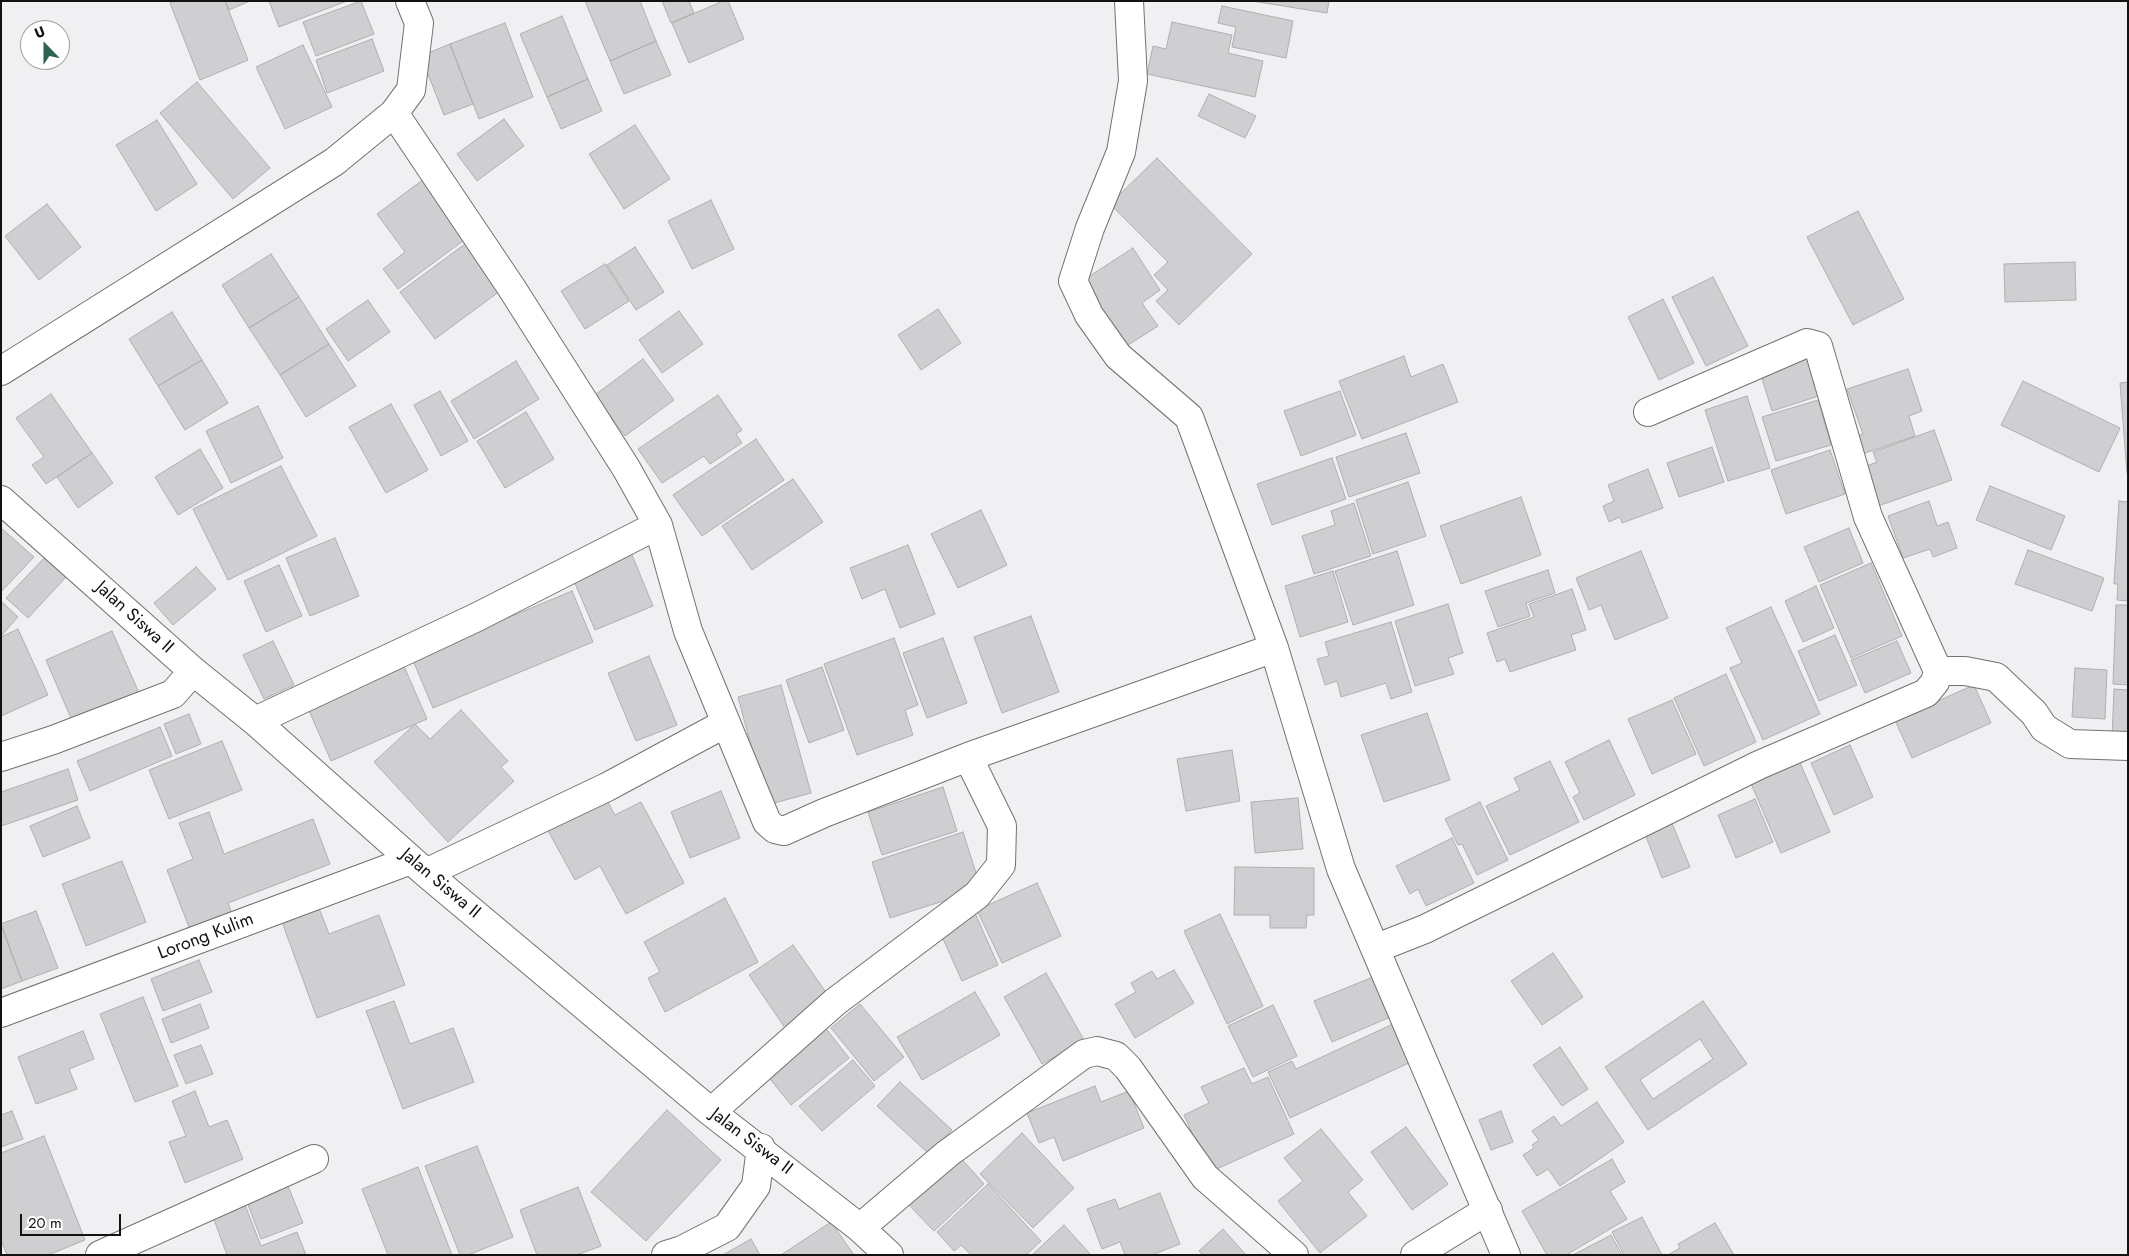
<!DOCTYPE html>
<style>
body{margin:0}
#map{position:relative;width:2129px;height:1256px;overflow:hidden;background:#f0eff2;font-family:Jost,sans-serif}
canvas{display:block}
.frame{position:absolute;inset:0;border:2px solid #121213;pointer-events:none}
.north{position:absolute;left:20px;top:20px;width:50px;height:50px;box-sizing:border-box;background:#fff;border:1px solid #a0a0a1;border-radius:50%;rotate:338deg;font-size:14px;font-weight:700;line-height:20px;text-align:center;color:#121213}
.north::after{content:'';display:block;margin:auto;width:18px;height:22px;background:#2b654f;clip-path:polygon(50% 0,100% 100%,50% 72%,0 100%)}
.scale{position:absolute;left:20px;top:1214px;width:101px;height:22px;box-sizing:border-box;border:2px solid #121213;border-top:0;padding-left:6px;font-size:15px;line-height:18px;white-space:nowrap;color:#121213;-webkit-text-stroke:4px #fff;paint-order:stroke}
</style>
<div id="map">
<canvas width="2129" height="1256"></canvas>
<div class="frame"></div>
<div class="north">U</div>
<div class="scale">20 m</div>
</div>
<script>
const ctx = document.querySelector('canvas').getContext('2d');
ctx.lineJoin = 'round';
function paint(path, color) { ctx.fillStyle = color; ctx.fill(path, 'evenodd'); }
const toPath = rows => new Path2D(rows.map(r => 'M' + r).join(''));
function strokePath(path, color, width, dash) { ctx.strokeStyle = color; ctx.lineWidth = width; ctx.lineCap = dash ? 'butt' : 'round'; ctx.setLineDash(dash || []); ctx.stroke(path); }
function drawText(font, color, halo, rows, align = 'center') {
  ctx.font = font + ' Jost,sans-serif'; ctx.lineWidth = 4.5; ctx.setLineDash([]); ctx.textBaseline = 'middle'; ctx.strokeStyle = halo; ctx.fillStyle = color; for (const [text, x, y, turn = 0] of rows) {
    ctx.save(); ctx.translate(x, y); ctx.rotate((+turn || 0) * Math.PI / 180); ctx.textAlign = isNaN(turn) ? turn : align; if (halo) ctx.strokeText(text, 0, 0); ctx.fillText(text, 0, 0); ctx.restore();
  }
}
const building = toPath([
 [175,1,225,1,248,60,200,80,170,3,175,1],
 [225,1,250,1,229,10,225,1],
 [269,1,347,1,279,27,269,1],
 [361,1,374,34,316,56,303,22,361,1],
 [585,1,640,1,656,41,610,61,585,1],
 [662,1,689,1,694,13,671,23,662,1],
 [723,1,728,1,744,39,689,63,672,23,723,1],
 [1252,1,1329,1,1327,13,1252,1],
 [1222,6,1293,21,1286,58,1232,47,1236,27,1218,23,1222,6],
 [562,16,588,79,547,97,520,34,562,16],
 [1172,22,1232,35,1228,53,1263,61,1255,97,1147,74,1153,46,1166,49,1172,22],
 [505,23,533,97,479,119,450,44,505,23],
 [372,39,384,71,327,93,316,60,372,39],
 [656,41,671,75,624,94,610,61,656,41],
 [450,44,473,104,444,115,421,56,450,44],
 [303,45,332,107,285,129,256,67,303,45],
 [588,79,602,111,561,129,547,97,588,79],
 [197,82,270,168,233,199,160,113,197,82],
 [1209,94,1256,116,1245,138,1198,116,1209,94],
 [504,119,524,146,477,181,457,154,504,119],
 [157,120,197,184,156,211,116,145,157,120],
 [635,125,670,179,624,209,589,154,635,125],
 [1157,158,1252,254,1179,325,1156,301,1168,290,1154,275,1168,262,1110,204,1157,158],
 [428,176,471,235,398,289,383,269,405,252,377,214,428,176],
 [711,200,734,249,692,269,668,221,711,200],
 [47,204,81,247,39,280,5,236,47,204],
 [1858,211,1904,299,1853,325,1807,237,1858,211],
 [469,241,504,288,435,339,400,292,469,241],
 [635,247,664,292,636,310,607,265,635,247],
 [1133,248,1160,290,1142,303,1158,326,1125,347,1082,281,1133,248],
 [271,254,299,297,249,328,222,285,271,254],
 [2075,262,2076,300,2005,302,2004,264,2075,262],
 [605,264,629,301,585,329,561,291,605,264],
 [1713,277,1748,346,1706,366,1672,297,1713,277],
 [299,297,329,344,280,375,249,328,299,297],
 [1663,299,1694,363,1659,380,1628,317,1663,299],
 [368,300,390,332,348,361,326,329,368,300],
 [938,309,961,343,921,370,898,335,938,309],
 [679,311,703,344,662,373,639,340,679,311],
 [172,312,202,360,158,386,129,339,172,312],
 [329,344,356,386,306,417,280,375,329,344],
 [1404,356,1411,377,1443,364,1458,402,1362,439,1339,381,1404,356],
 [1810,357,1822,395,1772,411,1760,372,1810,357],
 [643,359,674,400,625,436,595,395,643,359],
 [202,360,228,403,185,430,158,386,202,360],
 [516,361,539,399,474,439,451,401,516,361],
 [1908,369,1922,411,1909,416,1915,436,1862,454,1856,436,1863,434,1847,389,1908,369],
 [2023,381,2120,428,2099,472,2001,425,2023,381],
 [2128,382,2128,473,2127,473,2120,383,2128,382],
 [440,391,468,441,441,456,414,405,440,391],
 [1340,391,1356,435,1301,456,1284,411,1340,391],
 [51,394,92,453,46,484,32,465,44,457,16,418,51,394],
 [718,395,742,430,736,434,742,443,710,464,704,456,662,483,638,449,718,395],
 [1747,396,1770,468,1728,481,1705,410,1747,396],
 [1818,400,1831,445,1776,461,1762,417,1818,400],
 [391,404,428,470,386,493,349,427,391,404],
 [258,406,283,458,231,483,206,431,258,406],
 [526,412,554,459,505,488,477,441,526,412],
 [1934,430,1952,480,1878,506,1864,467,1877,462,1873,452,1934,430],
 [1406,433,1420,473,1349,497,1336,457,1406,433],
 [756,439,784,480,702,536,673,495,756,439],
 [1712,447,1724,482,1679,497,1667,463,1712,447],
 [200,449,223,488,178,515,155,477,200,449],
 [1830,450,1845,494,1786,514,1771,470,1830,450],
 [92,453,113,483,78,508,57,477,92,453],
 [1332,458,1346,499,1272,525,1257,484,1332,458],
 [281,466,317,536,228,580,193,509,281,466],
 [1648,469,1663,508,1622,523,1620,517,1609,522,1603,506,1614,501,1608,485,1648,469],
 [793,479,823,522,752,570,722,526,793,479],
 [1408,482,1426,536,1373,554,1356,500,1408,482],
 [1990,486,2065,516,2051,550,1976,520,1990,486],
 [1521,497,1541,555,1461,584,1440,526,1521,497],
 [1929,501,1937,526,1948,522,1957,548,1933,557,1930,549,1903,558,1888,516,1929,501],
 [2119,501,2128,502,2128,601,2117,600,2118,584,2114,584,2119,501],
 [1354,503,1371,556,1314,574,1302,536,1335,525,1331,511,1354,503],
 [981,510,1007,565,958,588,931,534,981,510],
 [1,528,34,557,1,592,1,528],
 [1849,528,1863,563,1819,582,1804,547,1849,528],
 [335,538,359,596,310,616,286,558,335,538],
 [908,545,935,614,900,628,885,589,862,599,850,568,908,545],
 [2028,550,2104,578,2092,611,2015,584,2028,550],
 [1397,551,1414,605,1353,625,1335,571,1397,551],
 [1641,551,1668,618,1615,640,1601,605,1589,610,1576,578,1641,551],
 [632,555,653,606,595,630,574,581,632,555],
 [46,556,67,576,28,618,6,598,46,556],
 [1871,563,1902,636,1851,658,1820,585,1871,563],
 [279,565,302,616,266,632,244,581,279,565],
 [196,567,216,589,173,625,154,603,196,567],
 [1548,570,1555,593,1526,603,1530,616,1498,627,1485,591,1548,570],
 [1333,571,1348,622,1300,637,1285,586,1333,571],
 [1816,586,1834,628,1803,642,1785,601,1816,586],
 [1572,589,1586,630,1571,635,1576,650,1510,672,1505,659,1497,662,1487,633,1534,617,1529,604,1572,589],
 [572,591,593,642,433,708,412,658,572,591],
 [1,601,18,617,2,635,1,635,1,601],
 [1448,604,1463,653,1448,658,1454,674,1415,686,1395,621,1448,604],
 [2116,605,2128,605,2128,685,2113,684,2116,605],
 [1771,607,1820,714,1763,740,1730,668,1742,663,1726,628,1771,607],
 [1031,616,1059,692,1002,713,974,637,1031,616],
 [1391,622,1412,692,1391,699,1386,683,1341,697,1337,681,1325,685,1317,659,1329,656,1325,642,1391,622],
 [18,629,48,695,1,716,1,637,18,629],
 [112,631,139,693,73,723,46,660,112,631],
 [1835,635,1857,685,1819,701,1798,651,1835,635],
 [894,638,918,705,905,710,913,735,857,755,824,664,894,638],
 [943,638,967,703,927,718,903,653,943,638],
 [273,641,294,685,264,699,243,655,273,641],
 [1897,641,1911,673,1865,693,1851,660,1897,641],
 [649,656,677,725,636,741,608,673,649,656],
 [403,664,427,719,331,761,307,706,403,664],
 [822,667,844,730,809,743,786,680,822,667],
 [2075,668,2107,670,2105,719,2072,717,2075,668],
 [1726,674,1756,742,1704,766,1674,698,1726,674],
 [781,685,811,793,767,805,738,697,781,685],
 [1974,685,1991,723,1912,758,1895,720,1974,685],
 [2114,689,2128,690,2128,737,2112,737,2114,689],
 [1672,700,1696,754,1652,774,1628,719,1672,700],
 [461,710,508,761,501,767,514,781,448,842,374,762,415,724,430,739,461,710],
 [1427,713,1450,780,1384,802,1361,735,1427,713],
 [189,714,201,744,176,754,164,724,189,714],
 [160,727,172,756,90,791,77,761,160,727],
 [1609,740,1635,795,1584,820,1573,797,1580,793,1565,762,1609,740],
 [222,741,242,790,169,819,149,770,222,741],
 [1850,745,1873,797,1834,815,1811,763,1850,745],
 [1232,750,1240,801,1186,811,1177,759,1232,750],
 [1798,758,1830,832,1781,853,1749,779,1798,758],
 [1550,761,1579,822,1510,855,1486,806,1520,790,1514,778,1550,761],
 [68,769,78,800,1,826,1,792,68,769],
 [943,787,957,831,882,855,868,812,943,787],
 [721,791,740,838,690,858,671,812,721,791],
 [605,797,615,815,641,802,684,883,626,914,600,866,575,880,546,827,605,797],
 [1298,798,1303,849,1255,853,1251,802,1298,798],
 [1755,799,1773,842,1736,858,1718,815,1755,799],
 [1480,802,1508,860,1477,875,1462,844,1458,845,1445,819,1480,802],
 [77,806,90,838,43,857,30,826,77,806],
 [209,812,224,854,313,819,330,864,228,903,234,919,192,935,167,870,193,859,179,823,209,812],
 [1672,823,1690,867,1662,878,1645,834,1672,823],
 [963,832,981,889,890,918,872,862,963,832],
 [1452,838,1474,883,1426,906,1418,889,1410,894,1396,866,1452,838],
 [122,861,146,922,86,946,62,884,122,861],
 [1235,867,1314,868,1314,915,1307,915,1306,928,1270,928,1270,915,1234,915,1235,867],
 [1037,883,1061,936,1002,963,977,910,1037,883],
 [725,898,758,962,665,1012,648,978,660,972,644,942,725,898],
 [319,908,329,934,379,915,405,985,317,1018,282,922,319,908],
 [36,911,58,968,22,981,1,924,36,911],
 [975,913,998,965,962,981,939,930,975,913],
 [1220,914,1263,1006,1227,1024,1184,931,1220,914],
 [1,925,22,981,1,989,1,925],
 [793,945,830,998,785,1028,749,975,793,945],
 [1553,953,1583,997,1542,1025,1511,981,1553,953],
 [199,960,212,992,163,1011,151,979,199,960],
 [1174,970,1194,1003,1135,1038,1115,1004,1136,992,1131,983,1152,971,1157,979,1174,970],
 [1046,973,1084,1040,1042,1064,1004,997,1046,973],
 [1378,975,1395,1015,1332,1042,1314,1001,1378,975],
 [975,992,1000,1035,922,1080,897,1037,975,992],
 [143,997,178,1086,135,1102,100,1014,143,997],
 [394,1001,410,1044,453,1028,474,1082,403,1109,366,1011,394,1001],
 [1703,1001,1747,1064,1648,1130,1605,1067,1703,1001],
 [1700,1039,1713,1059,1653,1099,1640,1080,1700,1039],
 [200,1004,209,1028,171,1043,162,1019,200,1004],
 [860,1004,904,1057,874,1081,831,1028,860,1004],
 [1273,1005,1297,1056,1253,1077,1228,1026,1273,1005],
 [1393,1024,1411,1062,1290,1118,1268,1072,1292,1061,1296,1069,1393,1024],
 [824,1026,849,1058,791,1105,766,1074,824,1026],
 [83,1031,94,1059,69,1069,77,1089,36,1104,18,1057,83,1031],
 [201,1045,213,1074,186,1084,174,1055,201,1045],
 [1560,1047,1588,1089,1562,1106,1533,1065,1560,1047],
 [853,1060,875,1086,822,1131,799,1106,853,1060],
 [1244,1068,1252,1084,1268,1077,1294,1134,1210,1172,1184,1115,1209,1103,1201,1087,1244,1068],
 [900,1082,952,1130,929,1154,877,1106,900,1082],
 [1095,1086,1101,1102,1129,1091,1144,1128,1063,1161,1054,1137,1039,1143,1027,1113,1095,1086],
 [195,1091,209,1127,227,1120,243,1159,185,1183,169,1142,186,1136,172,1101,195,1091],
 [1597,1102,1624,1142,1560,1186,1548,1169,1537,1176,1523,1155,1534,1148,1532,1145,1539,1140,1532,1131,1554,1116,1561,1126,1597,1102],
 [667,1110,721,1160,646,1241,591,1192,667,1110],
 [12,1111,23,1139,1,1147,1,1115,12,1111],
 [1501,1111,1513,1142,1491,1150,1479,1120,1501,1111],
 [1406,1127,1448,1184,1412,1210,1371,1152,1406,1127],
 [1321,1129,1363,1180,1348,1192,1367,1216,1320,1253,1278,1201,1303,1181,1284,1158,1321,1129],
 [1022,1133,1074,1188,1033,1228,980,1174,1022,1133],
 [44,1136,85,1240,48,1255,7,1255,1,1240,1,1153,44,1136],
 [477,1146,513,1237,468,1255,460,1255,425,1166,477,1146],
 [958,1155,984,1184,934,1231,907,1203,958,1155],
 [1612,1159,1625,1182,1610,1191,1627,1219,1566,1255,1547,1255,1522,1211,1612,1159],
 [418,1167,452,1255,388,1255,362,1189,418,1167],
 [988,1184,1041,1241,1026,1255,971,1255,961,1245,954,1251,937,1232,988,1184],
 [288,1186,303,1223,261,1239,247,1202,288,1186],
 [578,1187,601,1246,577,1255,537,1255,520,1210,578,1187],
 [1160,1193,1180,1244,1152,1255,1125,1255,1120,1242,1102,1249,1087,1209,1115,1199,1119,1209,1160,1193],
 [245,1205,261,1246,297,1232,306,1255,227,1255,213,1217,245,1205],
 [1642,1217,1662,1255,1624,1255,1612,1232,1642,1217],
 [831,1222,854,1255,781,1255,831,1222],
 [1715,1223,1734,1255,1668,1255,1680,1248,1678,1244,1715,1223],
 [1064,1225,1091,1255,1032,1255,1064,1225],
 [1223,1229,1246,1255,1203,1255,1199,1251,1223,1229],
 [1611,1235,1622,1255,1573,1255,1611,1235],
 [751,1239,760,1255,723,1255,751,1239]
]);
paint(building, '#cfced1');
strokePath(building, '#afaeb0', 1);
const street = toPath([
 [1129,1,1133,81,1121,152,1090,228,1073,281,1089,315,1118,356,1189,417,1274,648,1341,869,1506,1255],
 [394,113,511,287,626,468,658,525,688,631,767,822,775,829,784,831,824,813,968,757,1274,648],
 [1,371,334,162,394,113,411,90,419,23,410,1],
 [1,500,193,671,255,721,426,873,711,1112,860,1228,889,1255],
 [1938,671,1965,671,1996,677,2034,713,2044,728,2070,744,2128,746],
 [255,721,475,618,658,525],
 [1,757,53,740,173,694,193,671],
 [426,873,607,787,726,723],
 [1377,948,1425,929,1759,765,1926,693,1935,682,1938,671,1868,517,1818,346,1807,343,1648,412],
 [1,1013,411,860],
 [711,1112,835,1002,977,895,1001,865,1002,826,968,757],
 [860,1228,947,1154,1084,1054,1097,1051,1116,1056,1128,1068,1205,1177,1294,1255],
 [100,1255,314,1159],
 [666,1255,682,1250,727,1227,756,1186,761,1148],
 [1415,1255,1488,1210]
]);
strokePath(street, '#727174', 30);
strokePath(street, '#fff', 28);
drawText('18px', '#121213', '#fff', [
 ["Jalan Siswa II",134,618,42],
 ["Jalan Siswa II",440,884,40],
 ["Lorong Kulim",206,937,-21],
 ["Jalan Siswa II",751,1142,37]
]);
</script>
